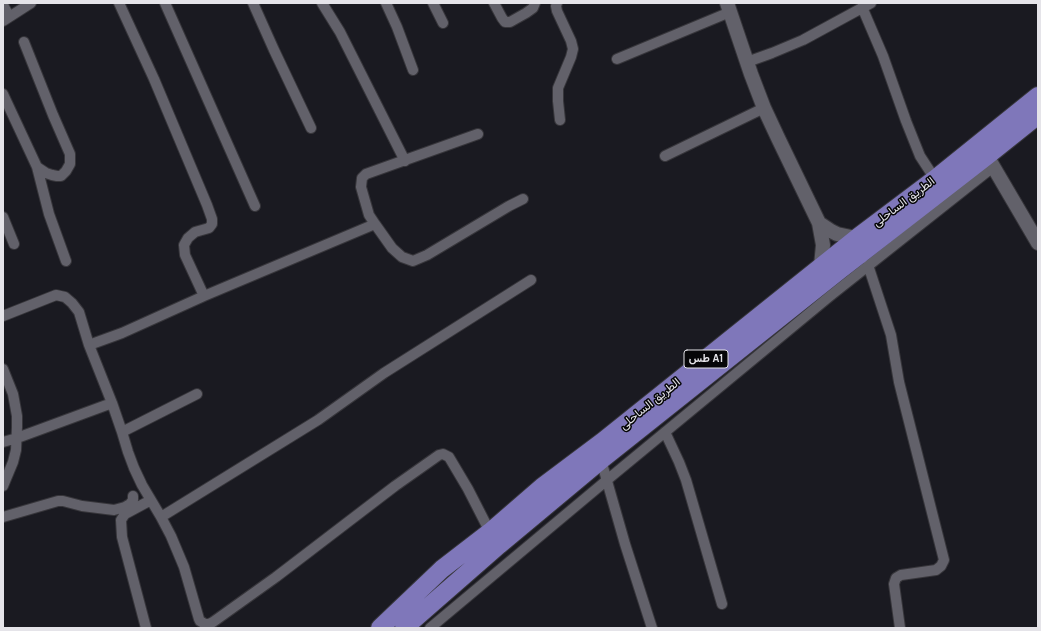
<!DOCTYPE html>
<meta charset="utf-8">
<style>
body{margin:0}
#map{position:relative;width:1041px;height:631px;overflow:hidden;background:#1a1a21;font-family:Karla,sans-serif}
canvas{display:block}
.frame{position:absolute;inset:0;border:4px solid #e5e4e9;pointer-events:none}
</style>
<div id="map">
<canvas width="1041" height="631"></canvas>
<div class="frame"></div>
</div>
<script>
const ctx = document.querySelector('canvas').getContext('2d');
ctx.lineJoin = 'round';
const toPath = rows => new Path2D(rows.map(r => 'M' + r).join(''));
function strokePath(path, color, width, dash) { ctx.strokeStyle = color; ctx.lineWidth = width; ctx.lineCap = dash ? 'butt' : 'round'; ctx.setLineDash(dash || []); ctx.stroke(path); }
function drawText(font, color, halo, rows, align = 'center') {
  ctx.font = font + ' Karla,Vazirmatn,sans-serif'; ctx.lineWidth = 3; ctx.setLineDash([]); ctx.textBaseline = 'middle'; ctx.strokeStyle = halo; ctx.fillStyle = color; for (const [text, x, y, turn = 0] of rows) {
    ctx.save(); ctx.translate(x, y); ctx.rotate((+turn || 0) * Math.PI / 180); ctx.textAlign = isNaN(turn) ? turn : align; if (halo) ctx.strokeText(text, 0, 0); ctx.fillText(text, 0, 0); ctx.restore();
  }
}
const street = toPath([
 [119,3,154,79,207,205,212,219,212,224,209,228,195,232,188,238,184,245,185,255,204,296],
 [165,3,255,206],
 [253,3,274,50,311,128],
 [322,3,340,32,405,161],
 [386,3,397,27,413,70],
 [433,3,443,23],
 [494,3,502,18,505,22,510,22,526,13,533,8,535,3],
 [557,3,556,6,557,11,571,41,573,49,571,57,558,88,558,101,560,120],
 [3,5,9,16],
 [862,7,883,56,906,121,920,156,935,179],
 [3,21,31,3],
 [24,42,53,115,70,154,70,164,66,171,61,176,57,176,52,175,46,173,37,167],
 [617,59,730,12],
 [747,62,772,53,803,40,871,3],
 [3,94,37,167,49,214,66,261],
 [665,156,764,108],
 [3,217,14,244],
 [375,224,369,215,361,187,362,178,366,174,478,134],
 [868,265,891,335,899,382,944,560,941,566,936,570,901,575,896,578,894,584,900,628],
 [3,316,56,295,65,297,72,303,79,312,89,345],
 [3,369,13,394,17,416,17,427,16,450,13,462,3,486],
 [112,403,89,345,122,333,204,296,375,224,392,248,402,257,413,261,427,255,509,206,523,199],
 [122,432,197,394],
 [665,432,679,462,686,480,722,604],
 [3,442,17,438,112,403,122,432,128,452,134,468,142,485,161,517,171,536,184,567,199,619,200,621,205,624,209,624,213,622,276,577,395,486,439,455,443,454,449,457,468,489,490,532],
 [601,460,625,544,652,628],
 [3,517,58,501,63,501,82,506,114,510,125,507,130,504,133,500,133,496],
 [161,517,318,420,384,373,531,280],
 [146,628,122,537,121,520,125,514,151,500],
 [430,628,607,480,830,296,993,167]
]);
const secondary = toPath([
 [727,3,751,74,764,108,778,138,819,223,823,245,821,266],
 [987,156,1038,243],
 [819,223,831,231,837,234,851,237,858,237]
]);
const highway = toPath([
 [380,628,442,569,490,532,542,487,602,442,858,237,935,179,1038,96],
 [404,628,499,545,601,460,840,270,987,156,1038,115]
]);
strokePath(street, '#37363b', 12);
strokePath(secondary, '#37363b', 16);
strokePath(highway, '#37363b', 20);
strokePath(street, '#62616a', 10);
strokePath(secondary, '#62616a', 14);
strokePath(highway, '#7f77ba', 18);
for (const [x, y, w] of [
 [706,359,44]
]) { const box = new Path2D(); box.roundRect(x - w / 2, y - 9, w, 18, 3); ctx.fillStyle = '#060608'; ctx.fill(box); strokePath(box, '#e5e4e9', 1); }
drawText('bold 11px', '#e5e4e9', null, [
 ["طس A1",706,359]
]);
drawText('12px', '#e5e4e9', '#060608', [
 ["الطريق الساحلى",904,202,-37],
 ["الطريق الساحلى",650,404,-39]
]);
</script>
